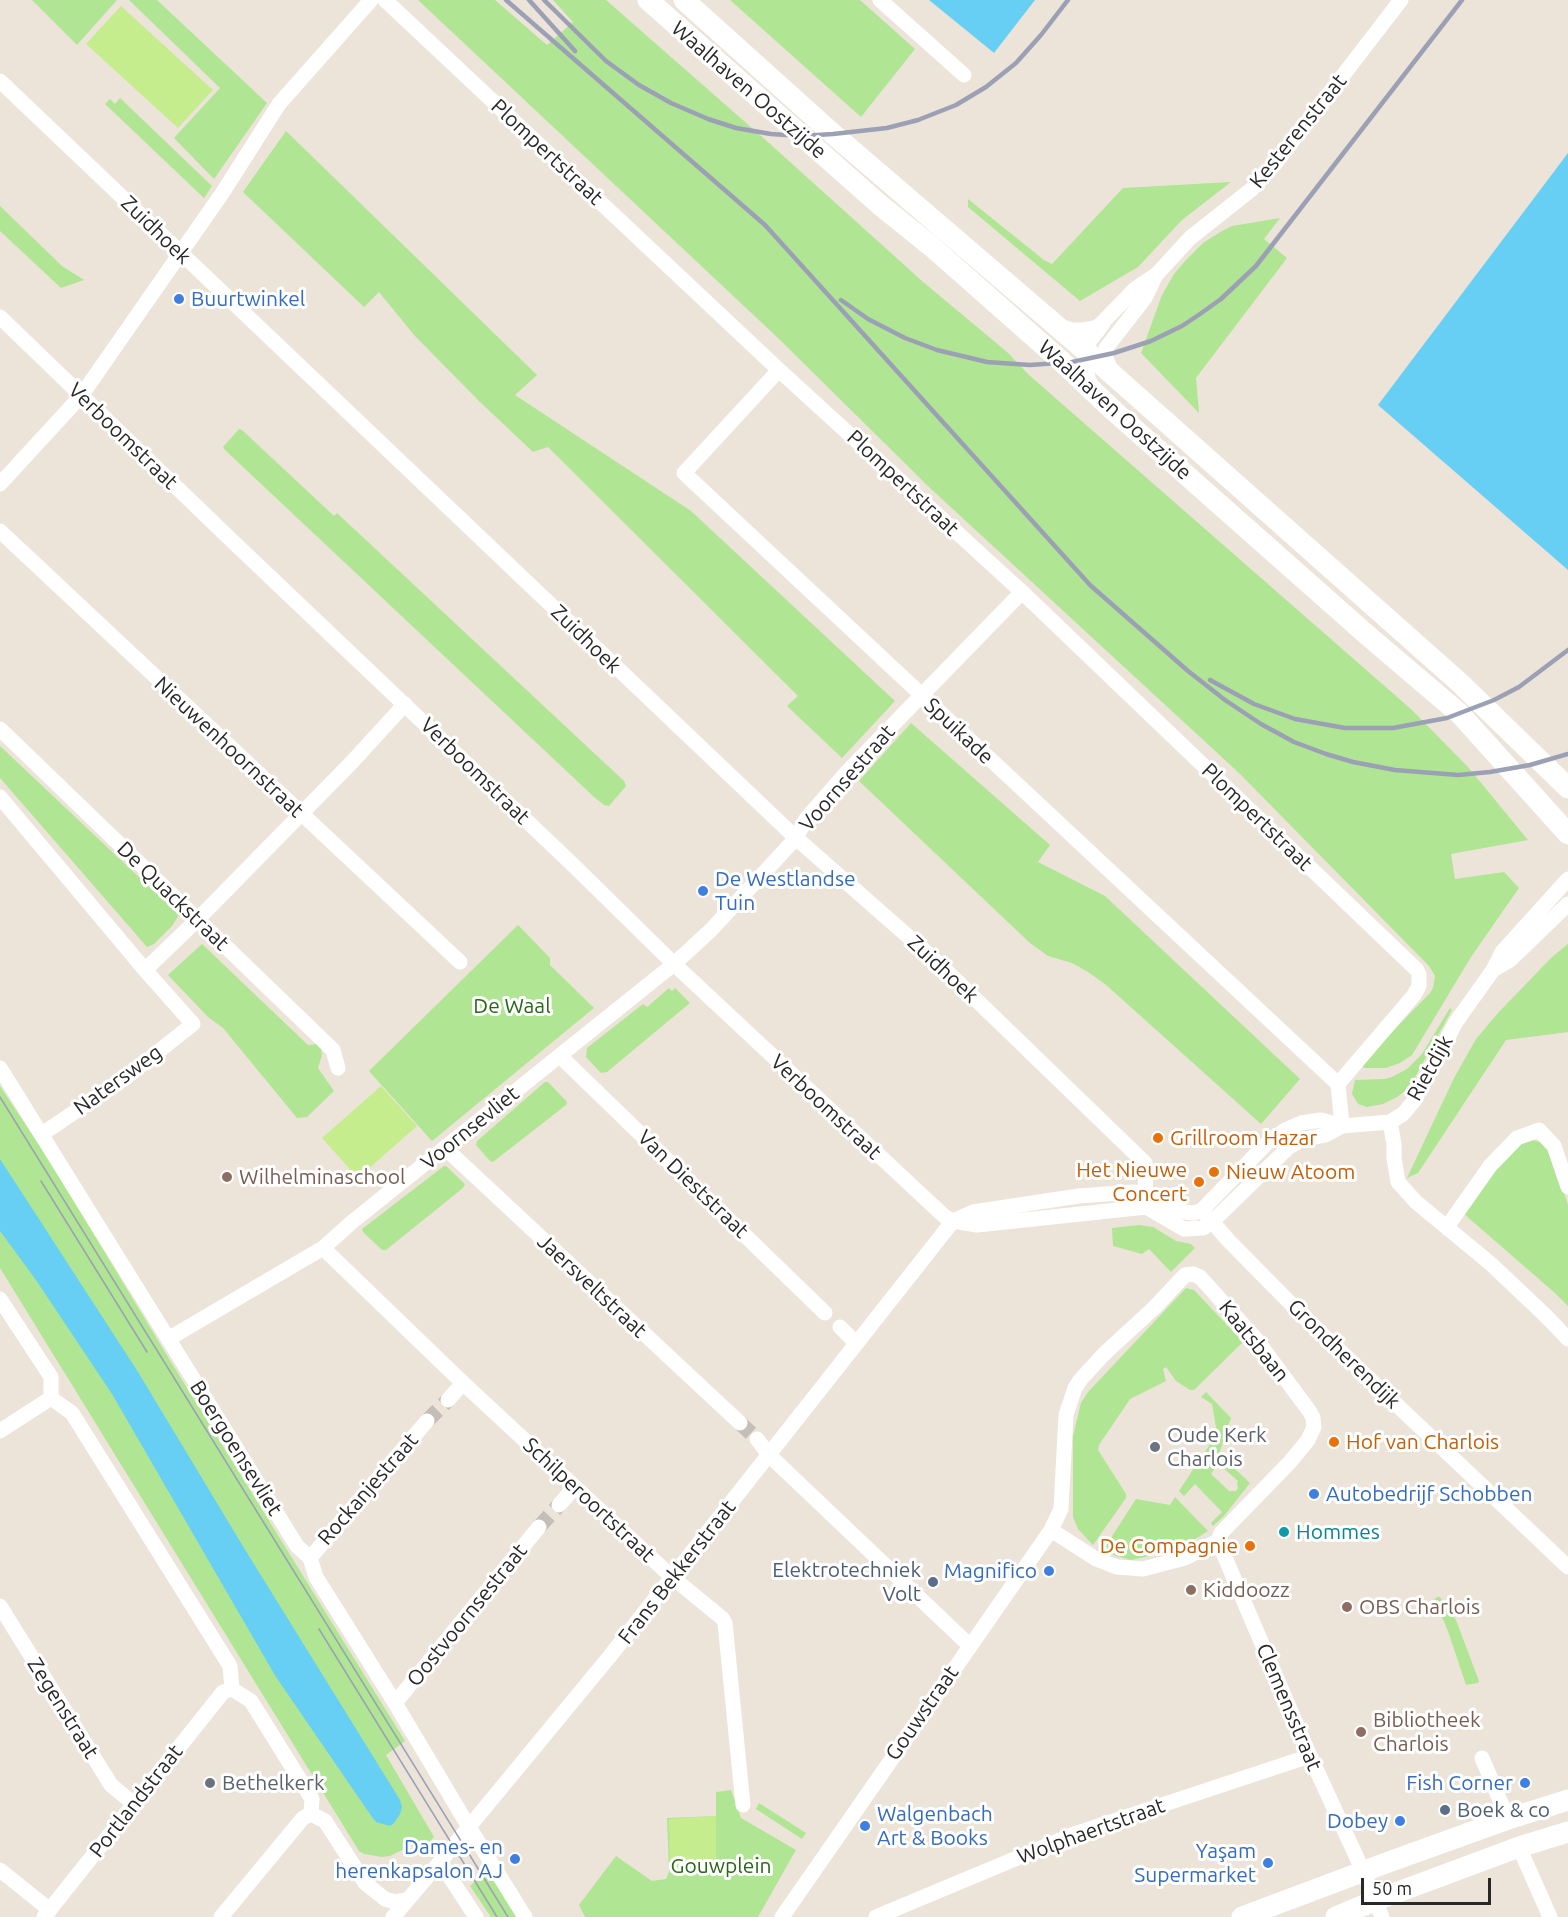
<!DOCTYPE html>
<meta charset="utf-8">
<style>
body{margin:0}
#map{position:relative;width:1568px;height:1917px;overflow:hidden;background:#ece4d9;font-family:Ubuntu,sans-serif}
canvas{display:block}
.scale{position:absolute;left:1361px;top:1878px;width:130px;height:27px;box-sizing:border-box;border:3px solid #282828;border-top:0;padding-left:8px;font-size:18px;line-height:21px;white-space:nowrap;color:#282828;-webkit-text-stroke:4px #fff;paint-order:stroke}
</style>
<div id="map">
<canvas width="1568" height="1917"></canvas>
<div class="scale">50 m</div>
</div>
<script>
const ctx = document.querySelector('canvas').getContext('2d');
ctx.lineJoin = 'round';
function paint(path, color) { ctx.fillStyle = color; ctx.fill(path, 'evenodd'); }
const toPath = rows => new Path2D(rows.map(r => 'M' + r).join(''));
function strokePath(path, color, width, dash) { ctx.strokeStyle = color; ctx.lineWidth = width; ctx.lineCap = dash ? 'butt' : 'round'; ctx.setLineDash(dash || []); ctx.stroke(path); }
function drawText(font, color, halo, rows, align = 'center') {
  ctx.font = font + ' Ubuntu,sans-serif'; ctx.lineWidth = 6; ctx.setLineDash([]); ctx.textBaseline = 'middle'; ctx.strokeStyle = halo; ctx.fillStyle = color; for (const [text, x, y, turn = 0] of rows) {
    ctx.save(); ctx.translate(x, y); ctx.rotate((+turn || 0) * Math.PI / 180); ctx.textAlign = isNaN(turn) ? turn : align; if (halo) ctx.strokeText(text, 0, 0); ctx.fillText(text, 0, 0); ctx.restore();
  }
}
paint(toPath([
 [32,0,117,0,77,45],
 [129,0,157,0,267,103,214,179,174,138,220,88],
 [418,0,495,0,547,45,573,22,553,0,606,0,769,143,922,281,1007,352,1029,375,1412,710,1468,767,1528,840,1451,854,1455,879,1504,872,1519,888,1471,957,1412,1055,1400,1063,1386,1068,1364,1068,1361,1064,1430,993,1433,988,1435,976,1429,966,1239,773,930,488,778,338],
 [730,0,860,0,915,49,861,117],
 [120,98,212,186,204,198,105,104,110,99,115,104],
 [286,131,537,375,515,395,691,511,895,701,842,758,787,706,798,696,548,447,533,452,479,401,414,335,379,292,364,307,243,192],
 [1231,182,1182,220,1138,267,1080,301,968,207,968,199,1044,260,1052,264,1123,188],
 [0,206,62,266,84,280,61,288,0,231],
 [1280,218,1264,239,1287,258,1196,378,1199,413,1141,353,1162,295,1174,274,1187,259,1203,243,1222,231,1232,226],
 [239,429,242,430,334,516,337,513,624,781,626,786,609,806,604,805,593,796,225,450,223,447],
 [911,723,1050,845,1038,862,1105,896,1300,1079,1261,1124,1105,984,1088,972,1072,963,1048,956,1030,943,859,781],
 [0,746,179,915,172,926,154,944,147,947,0,778],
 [518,925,550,958,550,965,594,1008,432,1141,369,1071],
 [202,944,308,1045,317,1044,321,1048,322,1055,318,1068,334,1091,307,1117,297,1118,223,1028,208,1017,168,975],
 [1568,944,1568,1032,1506,1040,1418,1173,1407,1178,1454,1078,1476,1039,1498,1013,1552,957],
 [669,988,672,991,675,988,690,1003,607,1072,601,1073,586,1057,587,1048,643,1004,647,1007],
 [1450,1008,1452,1010,1409,1088,1397,1097,1383,1104,1367,1107,1358,1104,1352,1094,1355,1080,1384,1079,1392,1077,1407,1069,1422,1054],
 [545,1082,548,1082,567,1102,566,1105,493,1162,490,1161,476,1145,477,1141],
 [0,1086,47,1157,171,1362,405,1741,386,1755,434,1837,419,1854,412,1845,390,1856,382,1857,364,1854,359,1851,0,1268],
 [1532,1140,1540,1142,1548,1148,1553,1158,1568,1205,1568,1306,1555,1293,1464,1214,1483,1185,1513,1147],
 [444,1166,446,1166,465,1184,463,1188,386,1250,382,1250,363,1232,362,1229],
 [1139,1225,1153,1227,1176,1241,1191,1244,1195,1248,1171,1272,1149,1249,1142,1254,1113,1246,1112,1228],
 [1186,1288,1194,1290,1243,1342,1194,1390,1190,1390,1176,1381,1166,1367,1163,1369,1166,1381,1130,1399,1099,1445,1098,1450,1126,1494,1126,1498,1093,1545,1078,1529,1073,1517,1073,1436,1081,1403,1088,1392],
 [1206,1392,1231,1418,1219,1454,1250,1483,1224,1516,1213,1526,1211,1523,1222,1512,1195,1484,1184,1496,1179,1491,1203,1454,1217,1466,1211,1474,1229,1491,1236,1491,1238,1488,1237,1483,1238,1481,1205,1452,1217,1433,1212,1404,1201,1397],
 [1175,1497,1208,1531,1184,1546,1154,1555,1131,1560,1116,1556,1104,1550,1105,1547,1136,1499,1170,1505],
 [1437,1597,1440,1597,1456,1620,1479,1681,1478,1683,1466,1685,1449,1634,1438,1607,1433,1601],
 [731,1790,741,1818,796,1850,758,1917,585,1917,579,1905,616,1856,652,1881,666,1879,669,1872,667,1818,716,1816,716,1792],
 [759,1803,806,1833,802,1839,756,1809],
 [488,1870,517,1917,491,1917,470,1886]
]), '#afe593');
paint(toPath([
 [121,6,213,90,178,128,86,44],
 [381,1086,417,1126,358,1178,322,1138],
 [716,1816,716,1864,670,1869,669,1819]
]), '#c5ed8e');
paint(toPath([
 [929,0,1035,0,994,53],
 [1568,153,1568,570,1378,405],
 [0,1159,138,1372,244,1548,400,1800,402,1807,400,1814,394,1823,390,1826,376,1822,372,1817,276,1677,112,1394,36,1280,0,1231]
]), '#67cff3');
strokePath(toPath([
 [427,1421,448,1400],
 [740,1423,757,1439],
 [539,1527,559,1505]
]), '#c5beb6', 15, [15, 8]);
strokePath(toPath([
 [385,0,779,370,1022,592,1417,970,1419,974,1419,986,1414,995,1338,1084,1342,1126],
 [880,0,964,75],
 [0,81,796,838,935,960,1145,1163,1146,1207],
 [0,317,226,535,571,863,674,964,944,1216,953,1221,977,1225,1146,1207,1184,1229,1203,1228,1212,1222,1289,1147,1301,1140,1325,1135,1342,1126],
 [1058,326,1073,330,1082,330,1095,328,1100,325,1135,289,1157,274,1190,238,1252,189,1274,165,1401,0],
 [779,370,684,473,1338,1084],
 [1112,373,1106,358,1106,348,1145,298,1155,277],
 [1092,389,1086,371,1085,351,1089,342,1103,324],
 [0,484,81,396,223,192,279,104,371,0],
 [0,531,460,962],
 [0,729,333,1050,338,1068],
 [0,797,145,970,193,1024,125,1078,42,1134],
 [145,970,197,920,353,761,405,704],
 [1493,970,1510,960,1568,904],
 [560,1056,825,1313],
 [0,1068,297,1546,310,1558,316,1577,395,1703,469,1827,525,1917],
 [1390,1122,1394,1144,1394,1158,1398,1182,1416,1202,1491,1264,1547,1317,1568,1339],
 [445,1148,740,1423],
 [1202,1210,1266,1144,1285,1130,1301,1123,1321,1120,1342,1126,1390,1122,1403,1114,1414,1101,1456,1022,1493,970,1502,952,1568,879],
 [1206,1215,1229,1241,1302,1315,1568,1567],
 [1447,1227,1490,1166,1517,1138,1539,1130,1554,1146,1568,1187],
 [323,1248,463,1383,673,1578,722,1618,725,1623,743,1805],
 [0,1299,51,1377,51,1398,72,1413,230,1666,232,1689,251,1701,312,1799,311,1814,325,1821,365,1883,385,1899,395,1902,406,1900],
 [840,1327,856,1343],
 [168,1339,323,1248,352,1222,674,964,711,930,796,838,806,819,846,773,1022,592],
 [448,1400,463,1383],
 [0,1431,51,1398],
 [757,1439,769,1455,969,1645],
 [559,1505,575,1487],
 [1218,1541,1310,1756,1363,1871,1382,1917],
 [310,1558,427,1421],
 [0,1606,111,1785,134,1804],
 [395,1703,539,1527],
 [1482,1758,1508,1819],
 [1519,1847,1550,1917],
 [440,1862,476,1917],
 [0,1870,50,1910],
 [44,1917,223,1692,232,1689],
 [221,1917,303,1818,311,1814],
 [393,1917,440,1862,610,1656,953,1221,973,1212,1079,1196,1133,1192,1146,1193,1185,1212,1194,1213,1202,1210],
 [782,1917,1051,1530,1061,1509,1066,1415,1075,1388,1081,1379,1104,1354,1155,1307,1185,1275,1193,1274,1200,1277,1256,1339,1310,1412,1313,1418,1314,1427,1308,1440,1290,1462,1221,1533,1218,1541,1185,1558,1143,1569,1117,1567,1096,1559,1051,1530],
 [876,1917,1077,1833,1310,1756]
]), '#fff', 15);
strokePath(toPath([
 [648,0,880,205,931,246,1059,359,1114,411,1366,634,1460,714,1568,834],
 [684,0,833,134,1094,358,1460,683,1568,788],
 [1242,1917,1386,1863,1508,1819,1568,1800],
 [1336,1917,1374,1901,1519,1847,1568,1832]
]), '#fff', 21);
strokePath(toPath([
 [0,1097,508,1917],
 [41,1181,147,1352],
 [319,1629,497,1917]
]), '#9ca0b4', 1.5);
strokePath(toPath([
 [506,0,765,225,1090,585,1188,671,1225,700,1261,724,1294,742,1326,754,1353,762,1395,770,1458,775,1490,772,1530,765,1568,754],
 [529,0,575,51],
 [544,0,606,61,639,85,671,103,708,119,736,128,771,134,801,136,833,134,887,128,918,120,956,105,986,87,1016,63,1041,35,1068,0],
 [841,300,868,319,905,338,937,350,987,362,1030,365,1072,362,1114,353,1151,341,1182,326,1200,314,1221,299,1256,266,1462,0],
 [1210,680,1254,704,1295,719,1345,728,1393,728,1447,718,1494,700,1519,687,1568,650]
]), '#9ca0b4', 4.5);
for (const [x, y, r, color] of [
 [179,299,6,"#3f7fe0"],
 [703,891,6,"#3f7fe0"],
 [1158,1138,6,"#e8710a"],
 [1214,1172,6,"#e8710a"],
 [227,1177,6,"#8d6e63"],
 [1199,1182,6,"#e8710a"],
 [1334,1442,6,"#e8710a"],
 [1155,1447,6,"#6b7280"],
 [1314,1494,6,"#3f7fe0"],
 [1284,1532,6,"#0f9aa8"],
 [1250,1546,6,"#e8710a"],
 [1049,1571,6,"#3f7fe0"],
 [933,1582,6,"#5c6f8a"],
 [1191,1590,6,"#8d6e63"],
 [1347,1607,6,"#8d6e63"],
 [1361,1732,6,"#8d6e63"],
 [210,1783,6,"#6b7280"],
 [1525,1783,6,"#3f7fe0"],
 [1445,1810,6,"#5c6f8a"],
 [1400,1821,6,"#3f7fe0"],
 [865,1826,6,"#3f7fe0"],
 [515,1859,6,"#3f7fe0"],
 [1268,1863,6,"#3f7fe0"]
]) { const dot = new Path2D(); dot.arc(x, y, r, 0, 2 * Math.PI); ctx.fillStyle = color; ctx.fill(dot); strokePath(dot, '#fff', 2); }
drawText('21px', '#282828', '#fff', [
 ["Waalhaven Oostzijde",749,90,41],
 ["Kesterenstraat",1298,131,-51],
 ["Plompertstraat",547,152,43],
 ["Zuidhoek",156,230,44],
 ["Waalhaven Oostzijde",1115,410,42],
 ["Verboomstraat",123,436,44],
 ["Plompertstraat",903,483,43],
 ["Zuidhoek",586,639,44],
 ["Spuikade",959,731,43],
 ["Nieuwenhoornstraat",229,747,43],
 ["Verboomstraat",475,771,44],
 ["Voornsestraat",847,778,-49],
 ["Plompertstraat",1257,817,44],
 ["De Quackstraat",173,896,44],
 ["Zuidhoek",943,969,43],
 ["Rietdijk",1430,1068,-61],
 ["Natersweg",118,1080,-36],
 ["Verboomstraat",826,1107,43],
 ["Voornsevliet",470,1128,-39],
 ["Van Dieststraat",693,1184,44],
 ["Jaersveltstraat",592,1286,43],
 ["Kaatsbaan",1254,1341,51],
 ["Grondherendijk",1344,1354,44],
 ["Boergoensevliet",236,1448,58],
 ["Rockanjestraat",368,1489,-49],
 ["Schilperoortstraat",589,1500,43],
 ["Frans Bekkerstraat",677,1572,-52],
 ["Oostvoornsestraat",467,1615,-51],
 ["Clemensstraat",1289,1707,67],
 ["Zegenstraat",63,1708,58],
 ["Gouwstraat",922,1713,-55],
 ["Portlandstraat",136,1801,-52],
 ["Wolphaertstraat",1091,1831,-20]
]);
drawText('21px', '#366cbe', '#fff', [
 ["Buurtwinkel",191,299,"left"],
 ["De Westlandse",715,879,"left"],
 ["Tuin",715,903,"left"],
 ["Autobedrijf Schobben",1326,1494,"left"],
 ["Magnifico",1037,1571],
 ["Fish Corner",1513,1783],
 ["Walgenbach",877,1814,"left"],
 ["Art & Books",877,1838,"left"],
 ["Dobey",1388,1821],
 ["Dames- en",503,1847],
 ["herenkapsalon AJ",503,1871],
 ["Yaşam",1256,1851],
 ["Supermarket",1256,1875]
], 'right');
drawText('21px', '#286717', '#fff', [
 ["De Waal",512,1006],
 ["Gouwplein",721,1866]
]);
drawText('21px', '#c56008', '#fff', [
 ["Grillroom Hazar",1170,1138],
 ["Het Nieuwe",1187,1170,"right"],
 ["Concert",1187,1194,"right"],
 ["Nieuw Atoom",1226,1172],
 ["Hof van Charlois",1346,1442],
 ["De Compagnie",1238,1546,"right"]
], 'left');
drawText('21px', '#785e54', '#fff', [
 ["Wilhelminaschool",239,1177],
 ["Kiddoozz",1203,1590],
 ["OBS Charlois",1359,1607],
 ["Bibliotheek",1373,1720],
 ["Charlois",1373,1744]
], 'left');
drawText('21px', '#5b616d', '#fff', [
 ["Oude Kerk",1167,1435],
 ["Charlois",1167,1459],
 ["Bethelkerk",222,1783]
], 'left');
drawText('21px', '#0d838f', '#fff', [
 ["Hommes",1296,1532]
], 'left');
drawText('21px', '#4e5e75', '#fff', [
 ["Elektrotechniek",921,1570],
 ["Volt",921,1594],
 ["Boek & co",1457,1810,"left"]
], 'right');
</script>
